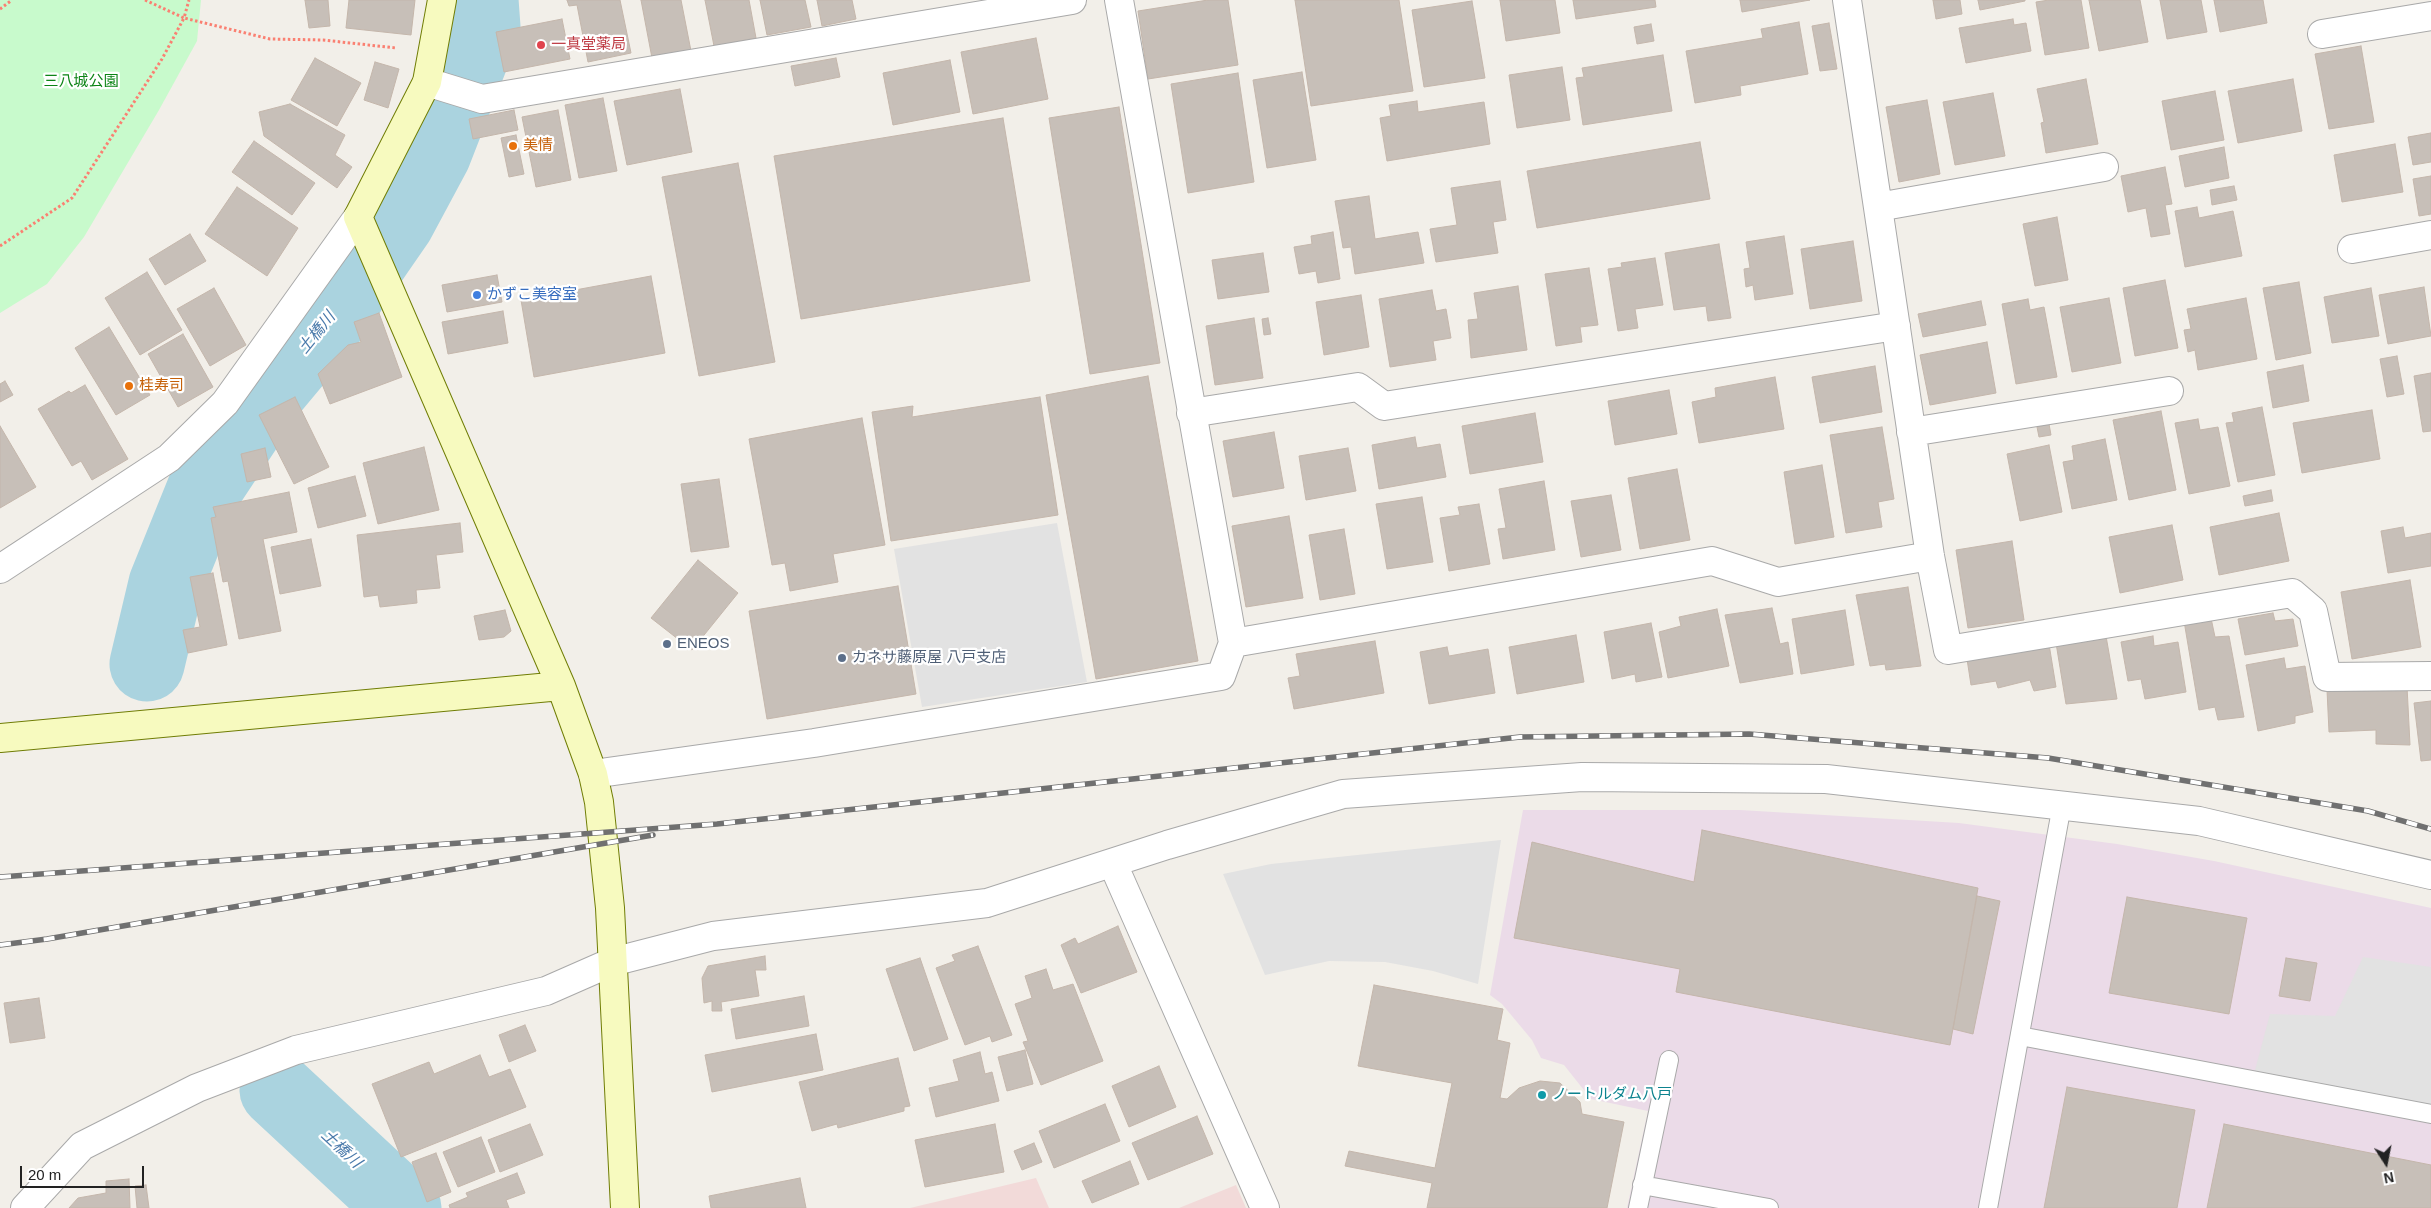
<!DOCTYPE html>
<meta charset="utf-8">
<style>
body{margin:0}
#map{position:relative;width:2431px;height:1208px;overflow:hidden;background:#f2efe9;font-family:Helvetica,sans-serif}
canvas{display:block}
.north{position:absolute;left:2361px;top:1138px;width:50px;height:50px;-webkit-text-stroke:4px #fff;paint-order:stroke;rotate:169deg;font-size:14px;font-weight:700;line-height:20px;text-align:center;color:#222}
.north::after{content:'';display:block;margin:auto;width:18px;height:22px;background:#222;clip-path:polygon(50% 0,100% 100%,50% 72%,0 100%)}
.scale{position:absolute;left:20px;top:1166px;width:124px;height:22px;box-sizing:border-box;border:2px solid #222;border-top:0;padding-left:6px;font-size:15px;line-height:18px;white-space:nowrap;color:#222;-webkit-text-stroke:4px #fff;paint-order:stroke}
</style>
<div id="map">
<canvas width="2431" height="1208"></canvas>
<div class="north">N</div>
<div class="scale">20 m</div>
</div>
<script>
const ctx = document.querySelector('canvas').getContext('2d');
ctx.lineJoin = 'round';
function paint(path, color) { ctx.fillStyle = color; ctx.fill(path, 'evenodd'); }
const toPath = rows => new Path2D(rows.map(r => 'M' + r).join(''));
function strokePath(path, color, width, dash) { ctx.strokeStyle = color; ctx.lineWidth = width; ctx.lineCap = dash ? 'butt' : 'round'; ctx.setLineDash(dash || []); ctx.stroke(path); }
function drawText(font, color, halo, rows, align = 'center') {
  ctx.font = font + ' Helvetica,"Noto Sans JP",sans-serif'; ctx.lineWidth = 4.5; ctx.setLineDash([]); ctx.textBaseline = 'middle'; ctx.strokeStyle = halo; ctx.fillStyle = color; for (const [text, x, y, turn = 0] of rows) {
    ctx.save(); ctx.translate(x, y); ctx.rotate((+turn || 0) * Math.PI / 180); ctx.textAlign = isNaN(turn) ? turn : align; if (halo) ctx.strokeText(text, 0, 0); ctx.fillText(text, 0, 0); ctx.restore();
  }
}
paint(toPath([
 [1036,1178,1049,1208,910,1208],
 [1236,1185,1246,1208,1179,1208]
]), '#f2dad9');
paint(toPath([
 [1523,810,1740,810,1959,823,2117,844,2214,861,2431,908,2431,1208,1627,1208,1648,1111,1591,1099,1564,1065,1541,1058,1532,1040,1502,1004,1490,995]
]), '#ebdbe8');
paint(toPath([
 [0,0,201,0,197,41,159,110,84,237,47,284,0,313]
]), '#c8facc');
paint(toPath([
 [1057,523,1087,682,922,707,894,549],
 [1501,840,1478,984,1433,971,1385,962,1329,961,1265,975,1223,874,1271,864],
 [2363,957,2431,967,2431,1109,2254,1074,2270,1014,2335,1016]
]), '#e2e2e2');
strokePath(toPath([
 [147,664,166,584,204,490,271,389,332,316,397,222,434,153,483,27,481,0],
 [277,1090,404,1208]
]), '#aad3df', 75);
const building = toPath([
 [305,0,328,0,330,26,309,28,305,0],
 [349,0,415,0,411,35,346,28,349,0],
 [567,0,620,0,631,53,588,62,577,5,569,6,567,0],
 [641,0,681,0,691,51,652,58,641,0],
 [705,0,749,0,756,38,714,46,705,0],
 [760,0,805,0,811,27,767,35,760,0],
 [817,0,852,0,856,19,822,26,817,0],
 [1208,0,1228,0,1238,65,1148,79,1138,11,1208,0],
 [1295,0,1399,0,1413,91,1311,106,1295,0],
 [1500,0,1555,0,1560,33,1506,41,1500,0],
 [1573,0,1655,0,1656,7,1576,19,1573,0],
 [1740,0,1810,0,1742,12,1740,0],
 [1933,0,1960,0,1962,14,1936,19,1933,0],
 [1978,0,2025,0,2025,1,1980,10,1978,0],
 [2049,0,2081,0,2089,48,2045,55,2036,2,2049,0],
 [2089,0,2140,0,2148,42,2099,51,2089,0],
 [2160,0,2201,0,2207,32,2167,39,2160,0],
 [2214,0,2263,0,2267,23,2220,32,2214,0],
 [1472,1,1485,78,1424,87,1412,10,1472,1],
 [562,19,570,59,504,72,496,32,562,19],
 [2013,19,2014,25,2026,23,2031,51,1966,63,1959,28,2013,19],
 [1799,22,1808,74,1740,86,1741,95,1695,103,1686,51,1763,38,1761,29,1799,22],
 [1829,23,1837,69,1820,71,1812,26,1829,23],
 [1651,24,1654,41,1637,44,1634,27,1651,24],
 [1036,38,1048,99,973,114,961,52,1036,38],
 [2361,46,2374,122,2329,129,2315,54,2361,46],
 [1663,55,1672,111,1583,125,1576,78,1584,77,1582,68,1663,55],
 [315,58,361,83,337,126,291,100,315,58],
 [836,58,840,77,795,86,791,66,836,58],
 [950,60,960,112,893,125,883,73,950,60],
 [375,62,399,69,388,108,364,100,375,62],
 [1562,67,1570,120,1517,128,1509,75,1562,67],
 [1302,72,1316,160,1267,168,1253,80,1302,72],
 [1238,73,1254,182,1188,193,1171,84,1238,73],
 [2086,79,2098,144,2046,153,2041,123,2044,122,2037,89,2086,79],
 [2293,79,2302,131,2238,143,2228,91,2293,79],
 [680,89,692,152,627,165,614,101,680,89],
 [2215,91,2224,140,2171,150,2162,101,2215,91],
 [1993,93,2005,156,1955,165,1943,102,1993,93],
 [603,98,617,171,579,178,565,105,603,98],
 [1927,100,1940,174,1899,182,1886,107,1927,100],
 [1417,101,1418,112,1484,102,1490,144,1387,161,1380,118,1391,116,1389,105,1417,101],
 [290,104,345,135,335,155,352,167,337,188,264,136,259,112,290,104],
 [1119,107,1160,363,1090,374,1049,118,1119,107],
 [514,110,518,130,473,139,469,119,514,110],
 [558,110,571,180,536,187,522,117,558,110],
 [1003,118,1030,281,801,319,774,156,1003,118],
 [2431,133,2431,162,2413,165,2408,137,2431,133],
 [516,135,524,174,509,177,501,138,516,135],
 [254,141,315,183,292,215,232,172,254,141],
 [1700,142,1710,199,1537,228,1527,171,1700,142],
 [2395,144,2403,192,2342,202,2334,155,2395,144],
 [2224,147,2229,178,2185,187,2179,156,2224,147],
 [738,163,775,362,699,376,662,177,738,163],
 [2165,167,2172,204,2165,205,2170,234,2151,237,2146,208,2128,212,2121,176,2165,167],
 [2431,176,2431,214,2419,216,2413,179,2431,176],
 [1500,181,1506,220,1493,222,1498,253,1436,262,1430,229,1457,225,1451,188,1500,181],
 [2234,186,2237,200,2212,205,2210,190,2234,186],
 [237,187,298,228,267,276,205,234,237,187],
 [1369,196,1375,239,1418,232,1424,263,1355,274,1351,247,1343,248,1335,201,1369,196],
 [2197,207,2199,218,2233,211,2242,256,2185,267,2175,211,2197,207],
 [2057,217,2068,280,2035,286,2023,224,2057,217],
 [1333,232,1340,279,1318,283,1316,271,1299,274,1294,247,1312,244,1311,236,1333,232],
 [190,234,206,261,165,285,149,259,190,234],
 [1784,236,1793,294,1755,300,1753,285,1746,287,1744,269,1750,268,1746,242,1784,236],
 [1853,241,1862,301,1810,309,1801,249,1853,241],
 [1719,244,1731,318,1708,321,1706,306,1674,310,1665,253,1719,244],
 [1263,253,1269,292,1218,299,1212,260,1263,253],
 [1655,258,1663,305,1635,309,1638,328,1618,331,1608,269,1622,267,1621,263,1655,258],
 [1589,268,1598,325,1580,327,1582,342,1556,346,1545,274,1589,268],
 [147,272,182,330,140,355,105,298,147,272],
 [497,275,502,302,447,312,442,285,497,275],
 [651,276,665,353,534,377,521,300,651,276],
 [2165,280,2178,348,2135,356,2123,288,2165,280],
 [2299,282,2311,353,2276,360,2263,288,2299,282],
 [1518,286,1527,350,1471,358,1468,320,1478,319,1474,293,1518,286],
 [2424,287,2431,336,2388,344,2379,295,2424,287],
 [214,288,246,345,210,366,177,309,214,288],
 [2371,288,2379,336,2332,343,2324,297,2371,288],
 [1432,290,1436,311,1446,309,1451,338,1433,341,1436,360,1390,367,1379,299,1432,290],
 [1361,295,1369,347,1324,355,1316,302,1361,295],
 [2109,298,2121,363,2072,372,2060,307,2109,298],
 [2246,298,2257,359,2198,370,2195,350,2188,352,2184,330,2191,329,2187,309,2246,298],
 [2028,299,2030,310,2044,307,2057,377,2016,384,2002,304,2028,299],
 [1981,301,1986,325,1923,337,1918,314,1981,301],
 [503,311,508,343,448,354,442,322,503,311],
 [379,313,402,377,330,404,318,374,348,345,361,342,354,322,379,313],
 [1254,318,1263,378,1215,385,1206,326,1254,318],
 [1268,318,1271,334,1264,335,1262,319,1268,318],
 [109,327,150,395,116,415,75,348,109,327],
 [183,334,213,387,178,407,148,354,183,334],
 [1987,342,1996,393,1930,405,1920,355,1987,342],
 [2397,356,2404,394,2387,397,2380,359,2397,356],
 [2303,365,2309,401,2273,408,2267,372,2303,365],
 [1875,366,1882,412,1820,423,1812,377,1875,366],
 [2431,373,2431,431,2423,432,2414,376,2431,373],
 [1148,376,1198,661,1096,679,1046,395,1148,376],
 [1775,377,1784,429,1699,443,1692,402,1716,397,1715,388,1775,377],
 [5,381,13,395,0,402,0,384,5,381],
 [85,385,128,459,92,480,81,461,72,466,38,409,69,391,71,393,85,385],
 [1669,390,1677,434,1615,445,1608,401,1669,390],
 [295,397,329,467,294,484,259,415,295,397],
 [1040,397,1058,515,891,541,872,412,913,406,912,417,1040,397],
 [2262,407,2275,475,2238,482,2226,423,2234,422,2232,413,2262,407],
 [2372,410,2380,459,2302,473,2293,423,2372,410],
 [2161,411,2176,490,2129,500,2113,420,2161,411],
 [1535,413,1543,462,1470,474,1462,426,1535,413],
 [862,418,885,545,833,554,838,582,790,591,785,563,772,565,749,439,862,418],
 [2198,419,2200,430,2218,427,2230,486,2189,494,2175,423,2198,419],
 [2049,424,2051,435,2039,437,2037,427,2049,424],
 [0,426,36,487,0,508,0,426],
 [1882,427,1894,499,1878,502,1882,527,1846,533,1830,435,1882,427],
 [1274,432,1284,488,1233,497,1223,441,1274,432],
 [1415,437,1417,448,1440,444,1446,477,1379,489,1372,445,1415,437],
 [2105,439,2117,500,2072,509,2063,462,2074,460,2072,446,2105,439],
 [2049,445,2062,512,2020,521,2007,454,2049,445],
 [424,447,439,510,378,524,363,463,424,447],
 [265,448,271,477,247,482,241,454,265,448],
 [1348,448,1356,491,1306,500,1299,456,1348,448],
 [1822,465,1834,537,1795,544,1784,472,1822,465],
 [1677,469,1690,540,1640,549,1628,478,1677,469],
 [355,476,366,516,318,528,308,488,355,476],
 [719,479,729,547,691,552,681,484,719,479],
 [1544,481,1555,550,1503,559,1498,529,1506,528,1499,489,1544,481],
 [2271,490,2273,501,2245,506,2243,496,2271,490],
 [289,492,297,532,263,539,281,631,239,639,228,581,223,582,211,518,216,517,213,507,289,492],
 [1611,495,1621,550,1581,557,1571,501,1611,495],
 [1422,497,1433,562,1387,569,1376,504,1422,497],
 [1479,504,1490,564,1449,571,1440,518,1460,515,1458,507,1479,504],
 [2279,513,2289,561,2219,575,2210,527,2279,513],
 [1289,516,1303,598,1246,607,1232,526,1289,516],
 [460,523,463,552,436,555,440,588,416,590,417,603,380,607,378,595,364,597,357,535,460,523],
 [2172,525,2183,580,2120,593,2109,537,2172,525],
 [2403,527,2405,538,2431,533,2431,566,2388,573,2381,531,2403,527],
 [1344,529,1355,594,1320,600,1309,535,1344,529],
 [311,539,321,586,280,594,271,547,311,539],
 [2012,541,2024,620,1968,628,1956,550,2012,541],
 [698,560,738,593,692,650,651,618,698,560],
 [213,573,227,645,188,653,183,630,200,627,190,577,213,573],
 [2410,580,2421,647,2352,659,2341,592,2410,580],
 [898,586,916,694,767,719,749,611,898,586],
 [1908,587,1921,666,1886,670,1885,664,1870,666,1856,595,1908,587],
 [1772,608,1780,644,1788,642,1793,674,1740,683,1725,615,1772,608],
 [1717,609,1729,666,1668,678,1659,632,1681,626,1679,617,1717,609],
 [505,610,511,631,504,637,479,640,474,616,505,610],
 [1845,610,1854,665,1801,674,1792,619,1845,610],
 [2273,613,2275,621,2293,619,2298,646,2245,655,2238,619,2273,613],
 [2211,618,2215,637,2229,636,2244,717,2218,720,2215,707,2199,710,2184,621,2211,618],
 [1651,623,1662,677,1636,682,1635,674,1612,679,1604,632,1651,623],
 [1576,635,1584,682,1517,694,1509,647,1576,635],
 [2106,636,2117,699,2066,704,2056,643,2106,636],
 [2153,636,2154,646,2178,642,2186,692,2145,699,2141,679,2128,681,2121,642,2153,636],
 [1375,641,1384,693,1294,709,1288,678,1300,676,1296,654,1375,641],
 [2049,644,2056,687,2034,691,2030,680,1998,688,1996,681,1971,685,1967,659,2049,644],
 [1447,647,1449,656,1488,649,1495,693,1429,704,1420,652,1447,647],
 [2284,658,2286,669,2305,666,2313,712,2295,716,2295,723,2258,731,2246,665,2284,658],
 [2407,686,2410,745,2376,744,2376,730,2329,732,2327,690,2407,686],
 [2431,701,2431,760,2421,761,2414,703,2431,701],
 [1702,830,1978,888,1950,1045,1676,992,1680,969,1514,938,1532,842,1694,882,1702,830],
 [1977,896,2000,901,1973,1034,1953,1029,1977,896],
 [2127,897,2247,918,2229,1014,2109,993,2127,897],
 [1118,926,1137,972,1081,993,1061,945,1075,938,1078,944,1118,926],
 [978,946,1012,1035,992,1042,990,1036,965,1045,936,968,955,961,952,955,978,946],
 [765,956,766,970,755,970,759,996,721,1002,722,1011,712,1011,712,1001,704,1003,702,978,708,966,765,956],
 [920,958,948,1039,914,1051,886,969,920,958],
 [2286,958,2317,963,2310,1001,2279,996,2286,958],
 [1046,969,1053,990,1073,984,1103,1061,1041,1085,1023,1042,1028,1041,1015,1004,1032,998,1025,976,1046,969],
 [1374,985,1503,1009,1497,1040,1510,1043,1500,1098,1507,1099,1519,1088,1540,1081,1560,1083,1580,1102,1582,1114,1624,1122,1607,1208,1427,1208,1432,1183,1345,1166,1349,1151,1435,1168,1452,1083,1358,1066,1374,985],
 [804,996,809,1026,736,1039,731,1009,804,996],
 [39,998,45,1038,10,1043,4,1003,39,998],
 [525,1025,536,1051,509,1062,499,1035,525,1025],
 [816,1034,823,1070,712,1092,705,1055,816,1034],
 [1025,1050,1033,1084,1007,1091,998,1057,1025,1050],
 [980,1052,985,1074,992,1072,999,1101,936,1117,929,1088,959,1081,953,1060,980,1052],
 [480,1055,489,1077,510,1069,526,1107,401,1157,372,1084,429,1062,434,1074,480,1055],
 [898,1058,910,1106,904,1107,904,1111,838,1128,837,1124,812,1131,799,1082,898,1058],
 [1159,1066,1176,1107,1129,1127,1112,1086,1159,1066],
 [2067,1087,2195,1110,2177,1208,2044,1208,2067,1087],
 [1105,1104,1120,1141,1054,1168,1039,1131,1105,1104],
 [1197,1116,1213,1154,1148,1180,1132,1143,1197,1116],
 [530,1124,543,1155,500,1172,488,1140,530,1124],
 [995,1124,1004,1172,925,1187,915,1140,995,1124],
 [2224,1124,2431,1165,2431,1208,2207,1208,2224,1124],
 [481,1137,495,1172,458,1187,443,1152,481,1137],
 [1034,1143,1042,1162,1022,1170,1014,1151,1034,1143],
 [436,1153,451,1192,427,1202,412,1162,436,1153],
 [1130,1161,1139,1184,1092,1203,1082,1181,1130,1161],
 [517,1173,525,1193,506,1200,509,1208,450,1208,449,1205,468,1197,466,1193,517,1173],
 [800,1178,806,1208,711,1208,709,1196,800,1178],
 [129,1179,130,1208,69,1208,78,1198,106,1193,106,1181,129,1179],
 [146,1185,149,1208,137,1208,135,1186,146,1185]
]);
paint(building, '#c7bfb8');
strokePath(building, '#c4b6ab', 1);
const lane = toPath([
 [2020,1036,2431,1114],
 [1642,1185,1769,1208],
 [1638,1208,1669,1060],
 [1988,1208,2062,805]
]);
const street = toPath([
 [1847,0,1930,556,1948,650,2292,593,2313,611,2327,677,2431,676],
 [2322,34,2431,16],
 [427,82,482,99,1072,0],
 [1878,207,2104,167],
 [2352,249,2431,235],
 [1191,413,1358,387,1384,406,1896,326],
 [1911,432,2169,391],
 [0,569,169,458,225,403,358,217],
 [1233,643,1712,561,1778,582,1930,556],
 [593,774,814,743,1221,676,1233,643,1119,0],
 [1113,864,1265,1208],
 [25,1208,82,1146,197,1088,296,1050,546,991,612,962,713,936,987,903,1167,845,1343,794,1582,777,1826,779,2199,821,2431,875]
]);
const secondary = toPath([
 [442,0,427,82,358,217,561,686,593,774,599,802,610,908,625,1208],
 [0,738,561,686]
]);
strokePath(lane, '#a9a9a9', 20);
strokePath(street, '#a9a9a9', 30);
strokePath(secondary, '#707d05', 30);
strokePath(toPath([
 [145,0,184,18,189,0],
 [0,9,12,0],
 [0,246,72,198,162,59,184,18,270,39,323,40,396,48]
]), '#fa8072', 3, [2.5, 2.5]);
strokePath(lane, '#fff', 18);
strokePath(street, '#fff', 28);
strokePath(secondary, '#f7fabf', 28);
const rail = toPath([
 [0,877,717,824,1520,737,1749,734,2048,758,2368,811,2431,829],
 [0,945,47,939,653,835]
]);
strokePath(rail, '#707070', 5.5);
strokePath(rail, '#fff', 4, [11]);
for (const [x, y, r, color] of [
 [541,45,5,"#e0444e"],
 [513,146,5,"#e8710a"],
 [477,295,5,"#3f7fe0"],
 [129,386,5,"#e8710a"],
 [667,644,5,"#5c6f8a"],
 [842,658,5,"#5c6f8a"],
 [1542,1095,5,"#0f9aa8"]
]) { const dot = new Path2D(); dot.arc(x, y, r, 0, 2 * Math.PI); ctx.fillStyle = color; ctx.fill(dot); strokePath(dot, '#fff', 2); }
drawText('15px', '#be3a42', '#fff', [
 ["一真堂薬局",551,45]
], 'left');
drawText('15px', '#0c8416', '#fff', [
 ["三八城公園",81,82]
]);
drawText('15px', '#c56008', '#fff', [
 ["美情",523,146],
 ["桂寿司",139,386]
], 'left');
drawText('15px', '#366cbe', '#fff', [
 ["かずこ美容室",487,295]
], 'left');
drawText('15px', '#4e5e75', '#fff', [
 ["ENEOS",677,644],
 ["カネサ藤原屋 八戸支店",852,658]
], 'left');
drawText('15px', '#0d838f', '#fff', [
 ["ノートルダム八戸",1552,1095]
], 'left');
drawText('italic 16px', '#4a7aab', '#fff', [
 ["土橋川",317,333,-51],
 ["土橋川",341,1149,43]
]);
</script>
